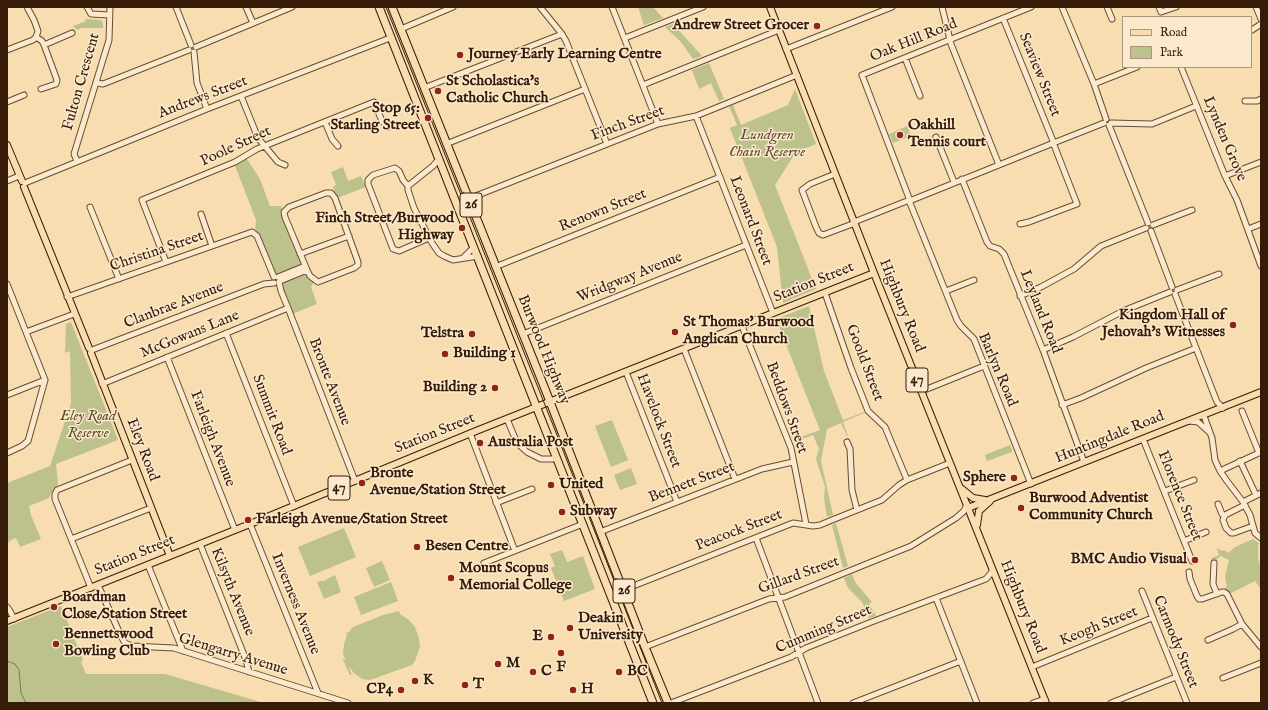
<!DOCTYPE html>
<style>
body{margin:0}
#map{position:relative;width:1268px;height:710px;overflow:hidden;background:#f8ddb0;font-family:"IM FELL English",serif}
canvas{display:block}
.frame{position:absolute;inset:0;border:8px solid #361b09;pointer-events:none}
.legend{position:absolute;left:1122px;top:16px;width:130px;height:52px;box-sizing:border-box;background:#fae9cc;border:1px solid #ac977e;margin:0;padding:5px 7px;list-style:none;font-size:12px;color:#361b09}
.legend li{display:flex;align-items:center;gap:8px;height:20px}
.legend b{width:20px;border:1px solid #ac977e}
</style>
<div id="map">
<canvas width="1268" height="710"></canvas>
<div class="frame"></div>
<ul class="legend">
<li><b style="height:5px;background:#f8ddb0"></b>Road</li>
<li><b style="height:11px;background:#bdc18b"></b>Park</li>
</ul>
</div>
<script>
const ctx = document.querySelector('canvas').getContext('2d');
ctx.lineJoin = 'round';
function paint(path, color) { ctx.fillStyle = color; ctx.fill(path, 'evenodd'); }
const toPath = rows => new Path2D(rows.map(r => 'M' + r).join(''));
function strokePath(path, color, width, dash) { ctx.strokeStyle = color; ctx.lineWidth = width; ctx.lineCap = dash ? 'butt' : 'round'; ctx.setLineDash(dash || []); ctx.stroke(path); }
function drawText(font, color, halo, rows, align = 'center') {
  ctx.font = font + ' "IM FELL English",serif'; ctx.lineWidth = 3; ctx.setLineDash([]); ctx.textBaseline = 'middle'; ctx.strokeStyle = halo; ctx.fillStyle = color; for (const [text, x, y, turn = 0] of rows) {
    ctx.save(); ctx.translate(x, y); ctx.rotate((+turn || 0) * Math.PI / 180); ctx.textAlign = isNaN(turn) ? turn : align; if (halo) ctx.strokeText(text, 0, 0); ctx.fillText(text, 0, 0); ctx.restore();
  }
}
paint(toPath([
 [638,7,653,7,663,18,644,25],
 [85,19,101,20,103,23,103,28,82,28,77,30,73,26,86,21],
 [673,24,702,56,693,59,681,42,665,27],
 [709,63,724,99,719,101,711,83,699,89,692,70],
 [795,89,816,144,796,152,775,185,816,289,783,303,777,247,730,128,737,125,729,106,733,105,741,125,788,105],
 [907,126,911,136,893,143,889,134],
 [245,156,260,179,270,206,281,206,307,270,315,281,311,287,317,304,292,314,277,276,269,265,255,233,256,220,234,163],
 [343,167,348,181,361,176,366,187,337,198,333,187,336,185,331,172],
 [809,306,824,371,843,420,864,412,864,413,843,422,848,436,847,436,841,423,827,429,821,461,833,515,827,517,824,498,825,487,816,459,819,449,813,435,794,442,793,440,820,430,776,319],
 [71,322,118,440,56,464,58,485,52,491,49,498,29,506,31,515,41,539,20,547,16,538,11,540,7,544,7,483,50,466,71,403,70,351,65,353,66,324],
 [612,420,628,460,611,467,595,426],
 [1010,445,1012,450,1012,452,987,461,985,455],
 [631,468,637,484,620,490,614,475],
 [836,523,848,566,843,568,832,525],
 [344,528,356,557,310,576,298,547],
 [1253,539,1259,543,1258,546,1258,558,1261,570,1261,588,1260,588,1255,581,1229,594,1225,587,1227,587,1225,577,1229,560,1221,556,1217,559,1216,561,1210,559,1219,555,1217,549,1217,548,1222,551,1224,550,1228,553,1235,547],
 [562,550,567,562,583,556,595,589,564,601,551,568,555,566,550,554],
 [382,561,390,580,374,587,366,568],
 [852,574,855,582,872,602,869,603,876,616,869,618,862,602,848,588,844,578],
 [335,575,341,592,324,599,317,582,327,580,327,579],
 [391,582,398,601,361,615,354,597],
 [61,606,83,660,81,662,86,674,165,674,264,703,7,703,7,627],
 [399,611,400,614,409,620,415,627,419,638,420,647,415,661,412,665,370,680,362,679,354,673,348,666,352,675,350,675,343,660,344,659,346,662,343,654,344,644,347,635,346,633,349,632,353,627,383,615]
]), '#bdc18b');
strokePath(toPath([
 [7,661,15,664,19,670,21,693,26,703]
]), '#757c67', 1);
const minor = toPath([
 [27,7,34,20,38,31,36,37],
 [87,7,91,14,109,15],
 [176,7,191,45],
 [246,7,253,23],
 [540,7,562,34,566,41,607,144],
 [612,7,658,124],
 [942,7,951,44,999,165],
 [1062,7,1094,84,1106,119],
 [1107,7,1112,19],
 [1159,7,1161,12,1176,7],
 [1256,7,1261,19],
 [1003,18,1053,141],
 [401,29,453,7],
 [1252,30,1261,24],
 [36,37,42,41,44,45,57,80,56,84,41,89],
 [625,38,703,7],
 [44,45,72,33],
 [196,47,292,7],
 [786,49,892,7],
 [7,50,33,40,36,37],
 [194,52,197,83,207,109],
 [905,58,920,96],
 [1181,67,1225,176,1237,200,1261,266],
 [97,83,103,84,189,50],
 [1094,84,1137,67],
 [643,85,779,30],
 [424,88,562,34],
 [241,96,258,138,278,162,285,165],
 [1245,101,1257,101,1261,99],
 [7,102,24,95],
 [696,116,773,313],
 [325,122,332,139,338,146],
 [1111,123,1152,124,1196,106],
 [1109,125,1148,223],
 [936,137,954,182],
 [1056,142,1104,123],
 [446,144,585,89],
 [439,159,433,166,408,186,408,190,414,208,432,243,439,253,444,256,453,260,478,256],
 [77,161,74,154,109,40,110,7],
 [835,174,810,184,802,190,816,227,819,233,823,235,855,223],
 [1225,176,1261,162],
 [962,179,987,242,990,246,999,249,1004,254,1043,350,1084,462],
 [7,181,19,176],
 [25,183,207,109,390,38],
 [408,186,403,180,399,171,395,168,373,175,368,180,368,184,393,249,399,251,429,238],
 [326,193,331,193,335,198,358,262,358,265,354,268,318,282,310,276,307,270,285,217,284,212,289,207,326,193],
 [909,198,862,75,1031,7],
 [468,199,658,124,696,116,797,75],
 [912,200,1051,144],
 [910,203,957,320,961,326,974,339,1031,484],
 [90,207,119,279],
 [201,214,212,246],
 [854,222,907,201],
 [1020,224,1029,222,1077,204,1054,145],
 [1153,225,1192,210],
 [1248,229,1261,224],
 [1151,231,1172,287],
 [300,254,349,236],
 [463,258,474,247],
 [166,262,142,200,235,162,257,149,374,102,382,121,388,127],
 [495,267,720,177],
 [278,277,305,266],
 [280,281,307,270],
 [279,282,281,291,288,308,355,481],
 [7,284,45,380,28,441,22,446,7,453],
 [1177,290,1219,274],
 [946,291,974,280],
 [825,293,851,368,868,411,885,427,907,480],
 [1175,294,1217,402,1223,408],
 [1020,296,1041,287,1074,269,1101,246,1146,228],
 [67,297,252,232,257,236,274,277],
 [742,326,791,448,806,524],
 [26,332,74,314],
 [226,333,294,506],
 [523,334,746,245],
 [684,349,735,479],
 [92,350,264,284,274,283],
 [1043,350,1073,337,1123,311,1170,292],
 [167,357,235,530],
 [626,372,677,502],
 [102,384,288,308],
 [922,391,984,366],
 [7,395,45,380],
 [1062,405,1081,398,1146,368,1196,348],
 [1242,411,1259,453],
 [1204,416,1212,438,1215,460,1220,471,1227,481,1243,502,1250,515,1255,533,1261,538],
 [507,419,517,443,527,452,541,459,552,459,557,458],
 [1189,421,1198,422,1209,432],
 [470,433,515,551],
 [1143,439,1192,561],
 [847,442,850,449,852,490,857,510],
 [1240,461,1256,495],
 [1220,471,1261,452],
 [1165,491,1194,480],
 [1243,502,1261,493],
 [496,503,532,489],
 [1218,504,1222,514,1224,516],
 [1245,505,1225,515,1223,520,1226,528,1231,533,1234,533,1253,526],
 [250,524,318,693],
 [600,532,762,469,793,462],
 [756,538,818,703],
 [71,539,151,508],
 [1184,541,1206,532],
 [200,544,246,660,249,672],
 [484,563,583,524],
 [1214,563,1213,584,1217,594],
 [148,565,183,651],
 [1189,572,1190,579,1197,596,1199,599,1202,599,1222,592,1224,592,1227,594,1242,624,1261,647],
 [98,585,121,636,125,643,132,646,174,648,348,703],
 [91,588,55,499,55,494,57,490,132,460],
 [623,590,793,523,813,526,820,525,832,520,882,500,899,485,907,480,950,463],
 [1142,591,1187,703],
 [936,598,977,703],
 [7,607,10,611,14,619],
 [1208,640,1233,629,1242,624],
 [645,647,769,599,785,597,911,546,956,518,964,511,967,504],
 [1032,667,1152,618],
 [1223,678,1261,663],
 [671,703,791,657,806,648,874,621,986,579,992,572,992,568],
 [853,703,961,661],
 [1033,703,1045,699],
 [1111,703,1176,677]
]);
const major = toPath([
 [770,7,874,273,1046,703],
 [7,145,22,181],
 [24,187,89,348],
 [91,353,170,556],
 [962,489,973,498,985,500],
 [968,508,1261,392],
 [977,525,979,511,990,501],
 [7,621,250,524,476,431,874,273]
]);
const highway = toPath([
 [379,7,653,703],
 [392,7,547,394,645,647,668,703]
]);
strokePath(minor, '#664c33', 7);
strokePath(major, '#361b09', 8);
strokePath(highway, '#361b09', 9);
strokePath(minor, '#fae9cc', 5);
strokePath(major, '#f8ddb0', 6);
strokePath(highway, '#f8ddb0', 7);
strokePath(toPath([
 [386,7,555,430,662,703]
]), '#361b09', 1);
for (const [x, y, r, color] of [
 [817,26,4,"#8f2418"],
 [460,55,4,"#8f2418"],
 [438,91,4,"#8f2418"],
 [428,118,4,"#8f2418"],
 [900,135,4,"#8f2418"],
 [462,228,4,"#8f2418"],
 [1233,325,4,"#8f2418"],
 [675,332,4,"#8f2418"],
 [472,334,4,"#8f2418"],
 [445,354,4,"#8f2418"],
 [495,388,4,"#8f2418"],
 [480,443,4,"#8f2418"],
 [1014,478,4,"#8f2418"],
 [362,483,4,"#8f2418"],
 [551,485,4,"#8f2418"],
 [1021,508,4,"#8f2418"],
 [562,512,4,"#8f2418"],
 [248,520,4,"#8f2418"],
 [417,547,4,"#8f2418"],
 [1195,560,4,"#8f2418"],
 [451,578,4,"#8f2418"],
 [54,607,4,"#8f2418"],
 [570,628,4,"#8f2418"],
 [551,637,4,"#8f2418"],
 [56,644,4,"#8f2418"],
 [561,653,4,"#8f2418"],
 [498,664,4,"#8f2418"],
 [533,672,4,"#8f2418"],
 [619,672,4,"#8f2418"],
 [415,681,4,"#8f2418"],
 [465,685,4,"#8f2418"],
 [401,690,4,"#8f2418"],
 [573,690,4,"#8f2418"]
]) { const dot = new Path2D(); dot.arc(x, y, r, 0, 2 * Math.PI); ctx.fillStyle = color; ctx.fill(dot); strokePath(dot, '#fae9cc', 1.5); }
for (const [x, y, w] of [
 [471,205,22],
 [917,380,22],
 [339,488,22],
 [624,591,22]
]) { const box = new Path2D(); box.roundRect(x - w / 2, y - 12, w, 24, 3); ctx.fillStyle = '#fae9cc'; ctx.fill(box); strokePath(box, '#361b09', 1); }
drawText('bold 14px', '#361b09', null, [
 ["26",471,205],
 ["47",917,380],
 ["47",339,488],
 ["26",624,591]
]);
drawText('bold 15px', '#361b09', '#fae9cc', [
 ["Andrew Street Grocer",809,26,"right"],
 ["Journey Early Learning Centre",468,55],
 ["St Scholastica's",446,82],
 ["Catholic Church",446,99],
 ["Stop 65:",420,109,"right"],
 ["Starling Street",420,126,"right"],
 ["Oakhill",908,126],
 ["Tennis court",908,143],
 ["Finch Street/Burwood",454,219,"right"],
 ["Highway",454,236,"right"],
 ["Kingdom Hall of",1225,316,"right"],
 ["Jehovah's Witnesses",1225,333,"right"],
 ["St Thomas' Burwood",683,323],
 ["Anglican Church",683,340],
 ["Telstra",464,334,"right"],
 ["Building 1",453,354],
 ["Building 2",487,388,"right"],
 ["Australia Post",488,443],
 ["Bronte",370,474],
 ["Avenue/Station Street",370,491],
 ["Sphere",1006,478,"right"],
 ["United",559,485],
 ["Burwood Adventist",1029,499],
 ["Community Church",1029,516],
 ["Subway",570,512],
 ["Farleigh Avenue/Station Street",256,520],
 ["Besen Centre",425,547],
 ["BMC Audio Visual",1187,560,"right"],
 ["Mount Scopus",459,569],
 ["Memorial College",459,586],
 ["Boardman",62,598],
 ["Close/Station Street",62,615],
 ["Deakin",578,619],
 ["University",578,636],
 ["Bennettswood",64,635],
 ["Bowling Club",64,652],
 ["E",543,637,"right"],
 ["M",506,664],
 ["F",561,668,"center"],
 ["C",541,672],
 ["BC",627,672],
 ["K",423,681],
 ["T",473,685],
 ["CP4",393,690,"right"],
 ["H",581,690]
], 'left');
drawText('15px', '#361b09', '#fae9cc', [
 ["Oak Hill Road",914,41,-22],
 ["Seaview Street",1039,75,68],
 ["Fulton Crescent",82,82,-74],
 ["Andrews Street",203,98,-21],
 ["Finch Street",628,124,-20],
 ["Lynden Grove",1224,139,67],
 ["Poole Street",236,147,-25],
 ["Renown Street",603,211,-22],
 ["Leonard Street",750,221,69],
 ["Christina Street",157,252,-19],
 ["Wridgway Avenue",630,278,-22],
 ["Station Street",814,283,-22],
 ["Clanbrae Avenue",174,306,-21],
 ["Highbury Road",901,306,68],
 ["Leyland Road",1040,312,68],
 ["McGowans Lane",190,335,-22],
 ["Burwood Highway",543,350,68],
 ["Goold Street",864,363,69],
 ["Barlyn Road",997,370,67],
 ["Bronte Avenue",329,382,69],
 ["Beddows Street",786,408,70],
 ["Summit Road",271,415,69],
 ["Havelock Street",658,421,69],
 ["Station Street",435,434,-22],
 ["Huntingdale Road",1110,438,-22],
 ["Farleigh Avenue",212,439,69],
 ["Eley Road",142,450,69],
 ["Bennett Street",692,483,-21],
 ["Florence Street",1179,496,68],
 ["Peacock Street",739,531,-21],
 ["Station Street",135,556,-22],
 ["Gillard Street",799,576,-20],
 ["Kilsyth Avenue",232,592,68],
 ["Inverness Avenue",295,604,68],
 ["Highbury Road",1022,607,68],
 ["Keogh Street",1099,627,-22],
 ["Cumming Street",824,630,-23],
 ["Carmody Street",1175,642,68],
 ["Glengarry Avenue",233,655,17]
]);
drawText('italic 15px', '#5e4d30', '#fae9cc', [
 ["Lundgren",767,136],
 ["Chain Reserve",767,153],
 ["Eley Road",88,417],
 ["Reserve",88,434]
]);
</script>
